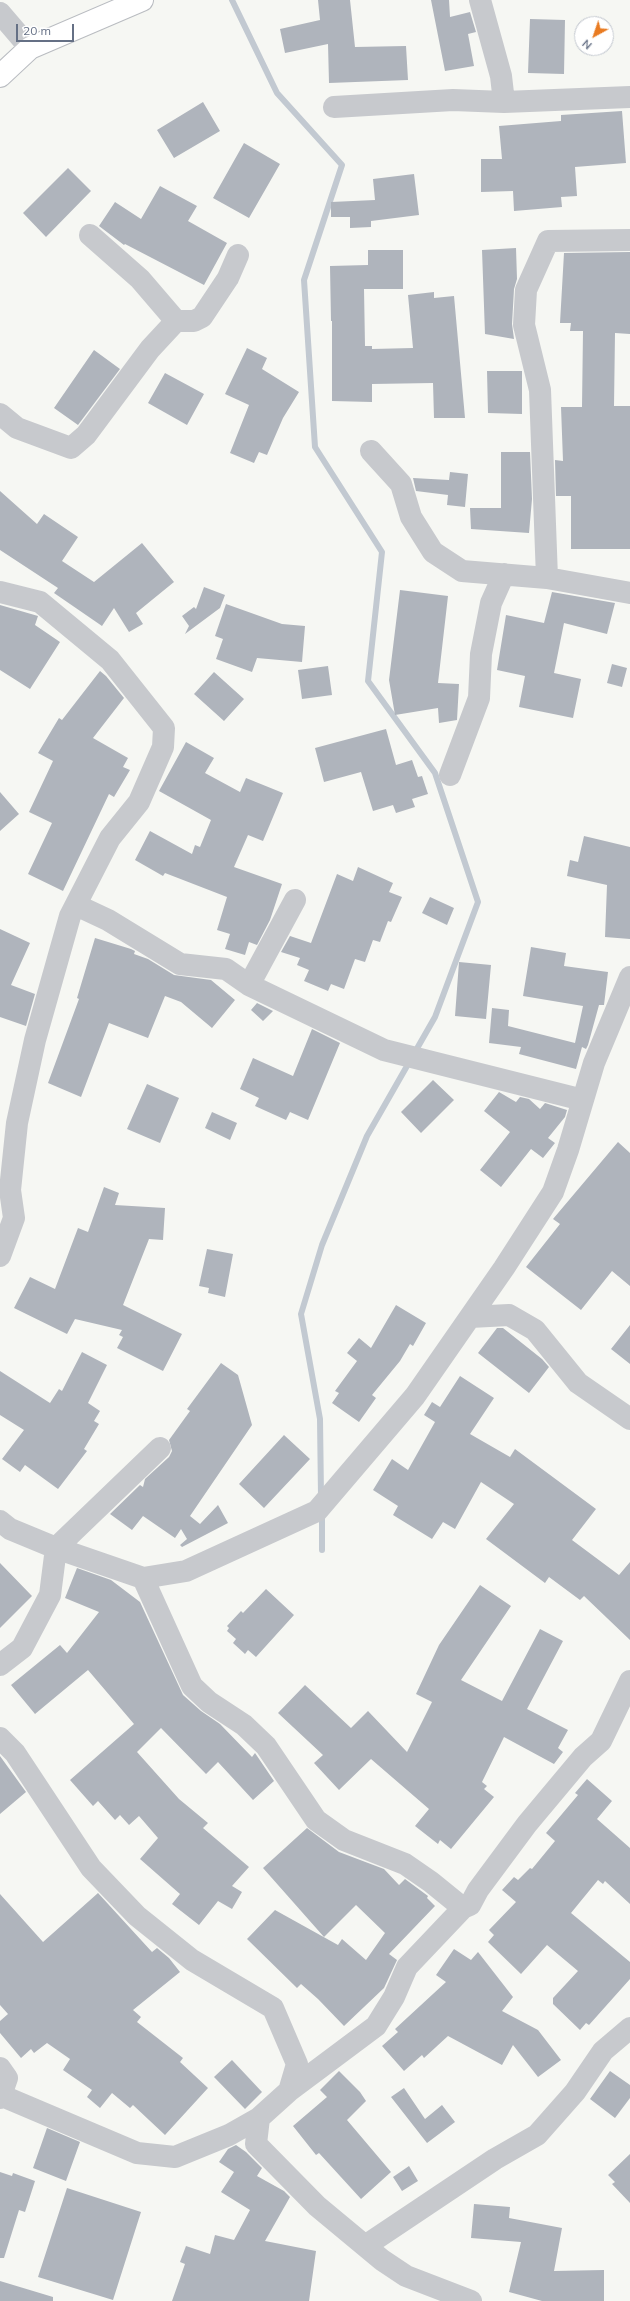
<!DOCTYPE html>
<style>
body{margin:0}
#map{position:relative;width:630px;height:2301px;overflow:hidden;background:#f6f7f3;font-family:Mulish,sans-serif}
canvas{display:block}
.north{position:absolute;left:574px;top:16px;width:40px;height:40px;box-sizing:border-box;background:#fff;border:1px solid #c1c6ce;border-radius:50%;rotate:220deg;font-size:11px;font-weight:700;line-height:16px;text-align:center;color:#657085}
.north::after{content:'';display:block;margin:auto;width:14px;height:18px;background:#e97b21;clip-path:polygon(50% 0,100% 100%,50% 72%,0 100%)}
.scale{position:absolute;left:16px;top:24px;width:58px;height:18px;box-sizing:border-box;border:2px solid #657085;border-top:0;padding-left:5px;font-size:12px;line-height:14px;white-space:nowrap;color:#657085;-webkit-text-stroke:3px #fff;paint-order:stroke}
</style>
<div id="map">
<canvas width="630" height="2301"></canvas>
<div class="north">N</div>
<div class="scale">20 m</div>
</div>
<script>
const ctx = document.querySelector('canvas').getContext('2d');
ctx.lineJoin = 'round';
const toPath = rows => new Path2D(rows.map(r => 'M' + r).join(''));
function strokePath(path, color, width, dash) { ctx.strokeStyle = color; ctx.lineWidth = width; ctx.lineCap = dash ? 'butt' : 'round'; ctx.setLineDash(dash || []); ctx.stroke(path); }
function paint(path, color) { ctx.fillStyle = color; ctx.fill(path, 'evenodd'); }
strokePath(toPath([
 [232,0,277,93,342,165,304,280,315,447,382,552,368,681,435,773,478,902,435,1017,367,1136,322,1245,301,1314,320,1419,321,1496],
 [322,1513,322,1550]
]), '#c2c9d1', 6);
paint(toPath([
 [318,0,350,0,355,47,406,46,408,80,329,83,328,44,285,53,280,29,320,20],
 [431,0,449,0,450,17,470,12,476,32,468,34,474,66,445,71],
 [530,19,565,20,564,74,528,73],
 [203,102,220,131,174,158,157,130],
 [622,111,626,163,575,167,577,196,561,197,562,207,514,211,513,191,481,192,481,159,502,159,499,126,561,121,561,115],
 [244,143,280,164,249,218,213,198],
 [68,168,91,191,46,237,23,213],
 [414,174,419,215,371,221,371,227,350,228,350,217,331,217,331,202,375,200,373,179],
 [160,186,197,206,188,221,227,243,204,285,125,244,124,245,99,226,115,202,141,219],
 [516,248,517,279,514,289,512,324,514,339,485,334,482,250],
 [368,250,403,250,403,289,364,289,365,346,372,346,372,349,413,348,408,295,434,292,434,298,454,296,465,418,434,418,433,383,372,384,372,402,332,401,332,321,331,321,330,266,368,265],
 [630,252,630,334,615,333,614,406,630,406,630,549,571,549,571,496,556,496,555,460,563,461,561,407,582,407,583,331,570,331,571,323,560,323,564,253],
 [247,348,267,358,262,369,299,392,283,418,267,455,259,452,254,463,230,453,249,405,225,394],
 [94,350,120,369,78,425,54,408],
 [487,371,522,371,522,414,488,413],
 [165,373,204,394,187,425,148,403],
 [501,452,530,452,532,499,529,533,471,529,470,508,501,508],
 [450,472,468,474,465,507,447,505,448,495,416,491,413,478,449,480],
 [0,491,37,524,44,514,78,537,62,561,94,582,142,543,174,582,136,613,143,624,129,632,114,608,102,626,54,593,58,588,0,550],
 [204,587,225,595,220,608,185,634,189,626,182,616,194,607,196,609],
 [400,590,448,596,438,683,459,684,457,720,439,723,438,708,395,715,389,680],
 [552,592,615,603,607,634,564,623,554,673,581,679,573,718,519,707,525,676,497,670,506,615,544,623],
 [226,604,282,624,305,626,302,662,257,658,252,672,216,659,223,639,215,636],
 [0,605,38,616,35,625,60,642,30,689,0,670],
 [612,664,627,668,622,687,607,683],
 [328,666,332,695,302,699,298,670],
 [100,671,106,676,124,698,93,738,128,758,123,767,130,770,114,797,109,794,63,891,28,874,52,823,29,812,53,761,38,753,59,718,62,720],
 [214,672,244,699,224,721,194,694],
 [386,729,396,765,412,760,418,777,422,776,428,794,412,799,415,807,396,813,393,805,373,811,361,772,324,782,315,748],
 [186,742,214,758,205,773,240,792,246,778,283,793,263,841,248,835,234,867,282,884,270,920,257,945,249,942,245,955,225,949,230,934,217,930,227,897,165,873,163,876,135,860,150,831,192,854,195,845,200,847,211,820,159,791],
 [0,792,19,814,0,831],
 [584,836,630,847,630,939,605,937,607,885,567,876,570,860,578,862],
 [358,867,393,883,389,892,402,897,391,922,388,921,380,942,373,940,365,962,355,959,344,989,331,984,328,991,304,981,309,970,297,965,300,958,281,952,290,936,311,943,337,874,353,881],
 [430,897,454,908,447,925,422,913],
 [0,929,30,943,11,985,35,994,26,1026,0,1017],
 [95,938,131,949,135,951,134,954,148,959,174,975,211,980,235,1000,212,1028,181,1002,165,996,148,1038,109,1023,81,1097,48,1083,79,999,77,998],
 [531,947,566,953,564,966,608,972,604,1005,599,1005,588,1045,586,1049,582,1047,576,1069,519,1054,521,1047,489,1043,492,1008,509,1010,508,1026,575,1043,583,1006,523,996],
 [459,962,491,965,486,1019,455,1016],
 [257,1003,273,1011,263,1021,251,1010],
 [312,1029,340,1043,308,1120,290,1112,286,1120,255,1106,259,1098,240,1089,253,1058,293,1076],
 [433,1080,454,1100,421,1133,401,1112],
 [147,1084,179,1098,160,1143,127,1129],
 [499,1092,516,1102,520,1097,529,1099,540,1109,545,1103,567,1110,565,1117,548,1138,555,1143,543,1158,531,1149,501,1187,480,1170,510,1132,484,1111],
 [212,1112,237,1123,230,1140,205,1128],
 [618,1142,630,1153,630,1286,612,1271,581,1310,526,1267,560,1224,553,1219],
 [104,1187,119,1193,115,1205,165,1208,163,1240,149,1239,123,1305,182,1334,163,1371,117,1348,123,1337,119,1335,122,1330,75,1319,67,1334,14,1308,30,1277,55,1289,78,1228,88,1232],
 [207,1249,233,1254,225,1297,208,1293,209,1288,199,1286],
 [396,1305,426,1323,413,1346,410,1344,400,1361,372,1395,376,1398,359,1422,332,1403,339,1393,335,1391,357,1361,347,1353,359,1338,371,1348],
 [630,1325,630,1364,611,1349],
 [497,1328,503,1328,542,1359,549,1367,529,1393,478,1353],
 [82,1352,107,1365,88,1403,100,1411,94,1421,99,1424,84,1449,87,1451,58,1489,25,1465,20,1472,2,1459,24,1430,0,1415,0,1371,50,1403,59,1389,62,1391],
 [221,1363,238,1375,252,1425,190,1516,200,1524,218,1505,228,1523,182,1547,180,1545,187,1539,181,1529,175,1538,143,1516,132,1530,110,1514,140,1485,143,1487,145,1479,169,1457,172,1451,169,1440,190,1411,187,1409],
 [460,1376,494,1398,470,1434,510,1457,515,1449,596,1509,572,1540,619,1575,630,1562,630,1640,584,1596,580,1600,549,1577,545,1583,486,1539,514,1504,481,1482,455,1529,443,1522,432,1539,393,1515,398,1506,373,1490,392,1459,408,1470,435,1422,424,1415,432,1402,440,1407],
 [284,1435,310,1459,264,1508,239,1484],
 [0,1563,32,1596,0,1628],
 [77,1568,111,1580,140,1602,183,1695,201,1711,220,1724,252,1757,255,1753,274,1781,253,1800,218,1762,206,1774,161,1728,137,1752,179,1799,208,1823,203,1828,249,1867,232,1886,242,1892,232,1909,218,1901,199,1925,172,1904,180,1894,140,1859,158,1838,139,1816,129,1825,120,1815,115,1820,98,1801,93,1806,70,1780,134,1724,88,1670,35,1714,11,1685,60,1645,67,1653,99,1612,65,1598],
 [480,1585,511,1606,461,1680,502,1701,540,1629,563,1641,527,1709,568,1730,558,1748,563,1752,554,1764,504,1737,482,1782,487,1786,484,1789,494,1797,451,1849,440,1840,438,1844,415,1826,429,1809,371,1759,339,1790,314,1763,323,1755,278,1713,305,1685,351,1728,368,1711,407,1752,432,1702,416,1694,439,1645],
 [266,1589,294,1615,256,1657,248,1650,245,1654,233,1643,236,1639,227,1631,229,1628,227,1626,241,1611,243,1613],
 [0,1756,26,1792,0,1814],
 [587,1779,612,1801,597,1819,630,1848,630,1904,605,1881,603,1884,598,1880,571,1913,630,1962,630,1979,589,2025,586,2023,580,2030,553,2004,553,1998,578,1971,547,1945,521,1974,488,1942,494,1935,489,1930,516,1902,502,1890,514,1877,518,1880,530,1868,532,1869,555,1841,546,1833,578,1795,575,1793],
 [307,1828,339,1852,384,1869,399,1885,405,1879,428,1896,427,1898,435,1906,389,1954,397,1960,384,1988,344,2026,318,1999,301,1984,297,1988,247,1939,275,1910,338,1945,342,1939,366,1960,385,1933,356,1905,324,1937,263,1868],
 [98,1893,152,1952,157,1948,169,1958,180,1972,133,2010,141,2017,137,2022,183,2058,180,2062,208,2088,165,2135,133,2105,130,2108,112,2093,100,2108,87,2097,92,2090,63,2070,70,2059,47,2043,34,2053,31,2049,21,2058,0,2033,0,2021,8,2014,0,2005,0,1894,43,1942],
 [454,1949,471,1960,478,1952,513,1997,502,2011,538,2030,561,2060,538,2077,513,2045,502,2065,448,2036,424,2058,422,2055,404,2071,382,2046,398,2032,395,2029,446,1982,436,1975],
 [232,2060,262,2092,245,2109,214,2077],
 [339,2071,360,2092,366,2101,347,2120,391,2172,361,2199,319,2153,316,2155,293,2126,327,2097,320,2090],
 [610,2071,630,2085,630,2098,615,2118,590,2099],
 [404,2088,425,2119,442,2105,455,2122,427,2143,391,2097],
 [47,2128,80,2142,66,2181,33,2168],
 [236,2145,246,2152,262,2168,257,2176,284,2191,290,2197,265,2241,316,2251,309,2301,172,2301,185,2264,180,2262,186,2246,210,2254,215,2235,234,2240,250,2210,221,2192,234,2172,219,2162,228,2149],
 [630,2154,630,2203,612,2184,615,2182,608,2175],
 [409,2166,418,2181,402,2191,393,2177],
 [0,2172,12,2176,13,2173,35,2181,25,2212,19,2210,4,2258,0,2258],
 [67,2188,141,2212,113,2300,38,2277],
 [474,2204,510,2207,509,2218,562,2228,554,2271,604,2270,604,2301,542,2301,509,2292,521,2242,471,2238],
 [0,2281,53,2297,53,2301,0,2301]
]), '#afb4bc');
const secondary = toPath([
 [0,76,30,48,142,0]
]);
strokePath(secondary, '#b9bcc1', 24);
strokePath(toPath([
 [480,0,501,76,504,102],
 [0,13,30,48],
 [334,107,453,100,504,102,630,97],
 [90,235,140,279,176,321],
 [0,414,17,428,71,448,86,435,150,349,176,321,194,321,202,317,228,278,238,255],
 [371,451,401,484,411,517,433,552,462,571,547,578,630,593],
 [547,578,540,390,524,325,526,290,548,241,630,240],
 [0,592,40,602,110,660,164,728,163,747,139,802,110,838,70,916,35,1040,17,1123,10,1190,14,1218,0,1256],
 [450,775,479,698,481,654,491,603,504,574],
 [76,905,108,920,180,964,226,969,249,985,384,1050,583,1100],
 [249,985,295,900],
 [470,1317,509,1315,535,1330,578,1383,630,1419],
 [0,1521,10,1529,56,1548,143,1578,192,1686,209,1702,244,1725,266,1746,316,1820,344,1840,405,1864,431,1882,463,1908],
 [143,1578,186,1571,317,1511,415,1396,504,1268,553,1192,568,1150,594,1063,630,977],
 [0,1665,22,1648,50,1595,56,1548,160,1448],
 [0,1738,15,1753,91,1868,137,1916,192,1960,273,2008,297,2064,289,2091],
 [0,2068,7,2078,0,2098],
 [0,2095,137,2153,175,2157,229,2135,259,2118],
 [365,2246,495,2159,537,2135,575,2092,603,2051,630,2028],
 [471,2301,406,2276,382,2260,317,2206,256,2144,259,2118,289,2091,376,2026,394,1997,407,1967,463,1908,470,1905,478,1890,527,1824,583,1757,601,1741,630,1681]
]), '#c7c9cd', 22);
strokePath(secondary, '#fff', 22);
</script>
